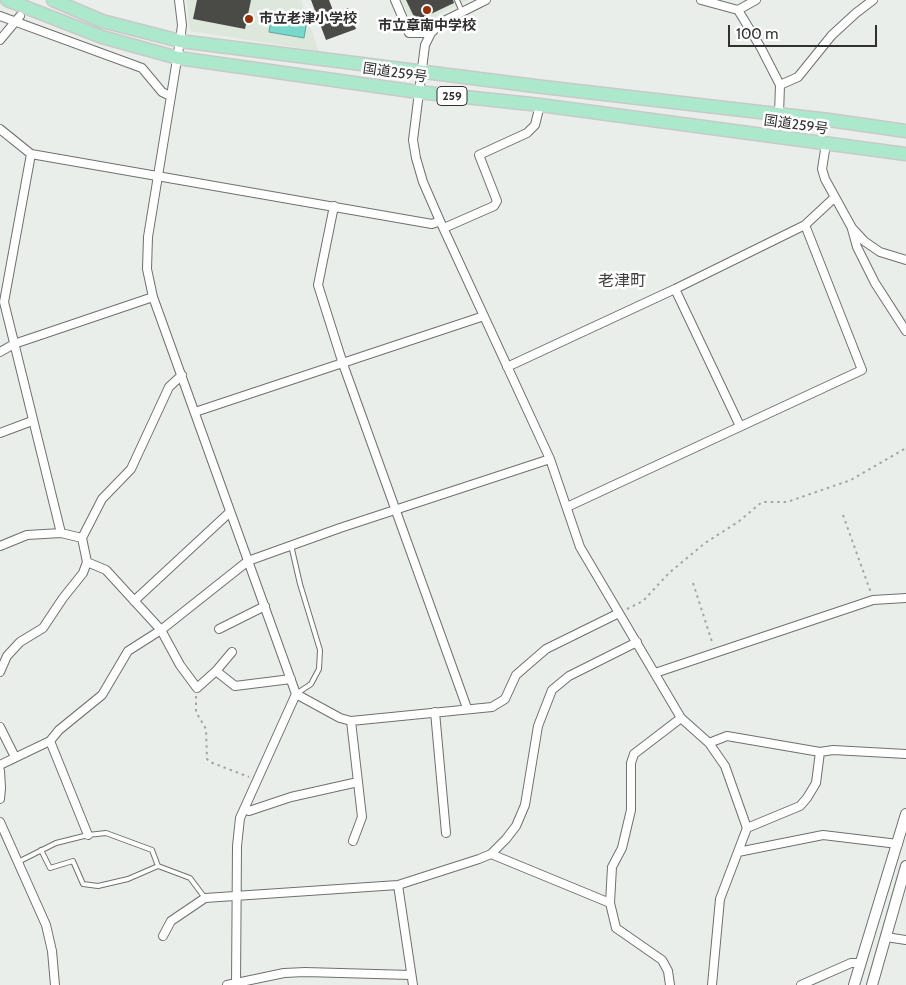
<!DOCTYPE html>
<meta charset="utf-8">
<style>
body{margin:0}
#map{position:relative;width:906px;height:985px;overflow:hidden;background:#eaeeea;font-family:Cabin,sans-serif}
canvas{display:block}
.scale{position:absolute;left:728px;top:25px;width:149px;height:22px;box-sizing:border-box;border:2px solid #2f302f;border-top:0;padding-left:6px;font-size:15px;line-height:18px;white-space:nowrap;color:#2f302f;-webkit-text-stroke:4px #fff;paint-order:stroke}
</style>
<div id="map">
<canvas width="906" height="985"></canvas>
<div class="scale">100 m</div>
</div>
<script>
const ctx = document.querySelector('canvas').getContext('2d');
ctx.lineJoin = 'round';
function paint(path, color) { ctx.fillStyle = color; ctx.fill(path, 'evenodd'); }
const toPath = rows => new Path2D(rows.map(r => 'M' + r).join(''));
function strokePath(path, color, width, dash) { ctx.strokeStyle = color; ctx.lineWidth = width; ctx.lineCap = dash ? 'butt' : 'round'; ctx.setLineDash(dash || []); ctx.stroke(path); }
function drawText(font, color, halo, rows, align = 'center') {
  ctx.font = font + ' Cabin,"Noto Sans JP",sans-serif'; ctx.lineWidth = 5; ctx.setLineDash([]); ctx.textBaseline = 'middle'; ctx.strokeStyle = halo; ctx.fillStyle = color; for (const [text, x, y, turn = 0] of rows) {
    ctx.save(); ctx.translate(x, y); ctx.rotate((+turn || 0) * Math.PI / 180); ctx.textAlign = isNaN(turn) ? turn : align; if (halo) ctx.strokeText(text, 0, 0); ctx.fillText(text, 0, 0); ctx.restore();
  }
}
paint(toPath([
 [187,0,301,0,319,51,190,31],
 [401,0,469,0,439,14,428,27,413,27]
]), '#dde7dc');
const water = toPath([
 [272,14,307,20,304,38,269,32,272,14]
]);
paint(water, '#77d8cb');
strokePath(water, '#61a69c', 1);
paint(toPath([
 [197,0,251,0,245,29,193,19],
 [311,0,329,0,334,13,348,8,356,29,326,40],
 [406,0,453,0,454,3,416,21]
]), '#4a4b47');
const service = toPath([
 [457,0,462,12],
 [291,545,300,584,320,650,319,669,311,684,296,694],
 [41,850,50,868,73,861,83,884,98,886,128,879,158,866,190,878,205,898],
 [18,862,56,843,88,835,106,833,152,850,158,866]
]);
const minor = toPath([
 [179,0,182,25,180,41,148,237,147,269,153,297,296,694,240,818,237,846,236,985],
 [395,0,409,33,431,33],
 [486,0,442,22,431,33,425,45,413,140,416,158,423,182,440,221,550,459,580,547,681,718,709,743,725,766,747,828,720,899,712,985],
 [701,0,738,10,756,0],
 [738,10,761,48,780,85,779,114],
 [0,16,142,68,162,92,170,96],
 [0,40,20,16],
 [780,85,798,77,832,35,856,13,873,0],
 [0,129,31,154,432,224,440,221],
 [826,144,822,169,825,179,852,228,864,241,880,252,906,260],
 [31,154,4,302,61,533],
 [334,206,318,285,343,364,467,708],
 [444,228,494,206,497,201,479,155,527,133,535,125,540,105],
 [852,229,857,247,875,283,906,331],
 [675,289,740,426],
 [0,352,14,344,153,297],
 [507,367,675,289,805,225,834,198],
 [182,375,169,387,131,469,102,499,82,538,87,562,106,570,161,630,180,665,197,688,216,671,232,652],
 [195,412,484,316],
 [0,433,32,421],
 [567,507,862,370,805,225],
 [0,546,27,535,61,533,82,538],
 [134,601,230,512],
 [219,629,265,606],
 [216,671,235,686,291,679],
 [0,672,7,656,20,642,43,628,63,598,83,573,87,562],
 [655,673,873,600,906,598],
 [296,694,340,718,351,721,492,707,505,699,516,675,546,649,619,613],
 [435,712,446,833],
 [351,721,362,817,353,841],
 [0,727,15,757],
 [50,741,88,835],
 [709,743,727,736,820,752,833,750,906,754],
 [0,765,50,741,59,730,102,695,128,651,161,630,248,561,340,528,550,459],
 [0,771,1,788,0,799],
 [244,809,249,811,291,797,358,782],
 [0,822,46,925,52,951,55,985],
 [747,828,800,806,807,798,816,783,820,752],
 [738,852,823,835,898,844],
 [491,854,610,903],
 [398,885,413,985],
 [163,936,171,921,205,898,398,885,479,859,491,854,506,839,516,826,525,805,538,726,552,690,569,676,637,642],
 [886,937,906,940],
 [227,985,284,973,305,972,411,975],
 [670,985,668,971,662,960,616,928,610,903,612,867,622,848,631,810,631,763,634,754,681,718],
 [801,985,851,963,860,963]
]);
const tertiary = toPath([
 [854,985,906,814],
 [872,985,906,866]
]);
const trunk = toPath([
 [7,0,102,37,178,58,418,92,540,105,906,154],
 [53,0,102,21,180,41,543,87,829,120,906,131]
]);
strokePath(service, '#6e716e', 6);
strokePath(minor, '#6e716e', 10);
strokePath(tertiary, '#6e716e', 12);
strokePath(trunk, '#c9c9c9', 15);
strokePath(toPath([
 [843,515,871,593],
 [693,583,713,645],
 [627,609,643,601,669,573,705,543,738,522,762,502,787,502,851,480,906,448],
 [196,696,196,712,206,729,207,759,210,762,249,777]
]), '#a2a5a2', 2, [2.5, 4]);
strokePath(service, '#fff', 4);
strokePath(minor, '#fff', 8);
strokePath(tertiary, '#fff', 10);
strokePath(trunk, '#abe8cc', 12);
for (const [x, y, r, color] of [
 [427,10,5,"#963009"],
 [249,19,5,"#963009"]
]) { const dot = new Path2D(); dot.arc(x, y, r, 0, 2 * Math.PI); ctx.fillStyle = color; ctx.fill(dot); strokePath(dot, '#fff', 2); }
for (const [x, y, w] of [
 [452,96,30]
]) { const box = new Path2D(); box.roundRect(x - w / 2, y - 9.5, w, 19, 4); ctx.fillStyle = '#fff'; ctx.fill(box); strokePath(box, '#2f302f', 1); }
drawText('bold 12px', '#2f302f', null, [
 ["259",452,96]
]);
drawText('bold 14px', '#2f302f', '#fff', [
 ["市立老津小学校",259,19],
 ["市立章南中学校",427,26,"center"]
], 'left');
drawText('14px', '#2f302f', '#fff', [
 ["国道259号",395,73,8],
 ["国道259号",796,125,8]
]);
drawText('16px', '#3f423e', '#fff', [
 ["老津町",622,281]
]);
</script>
